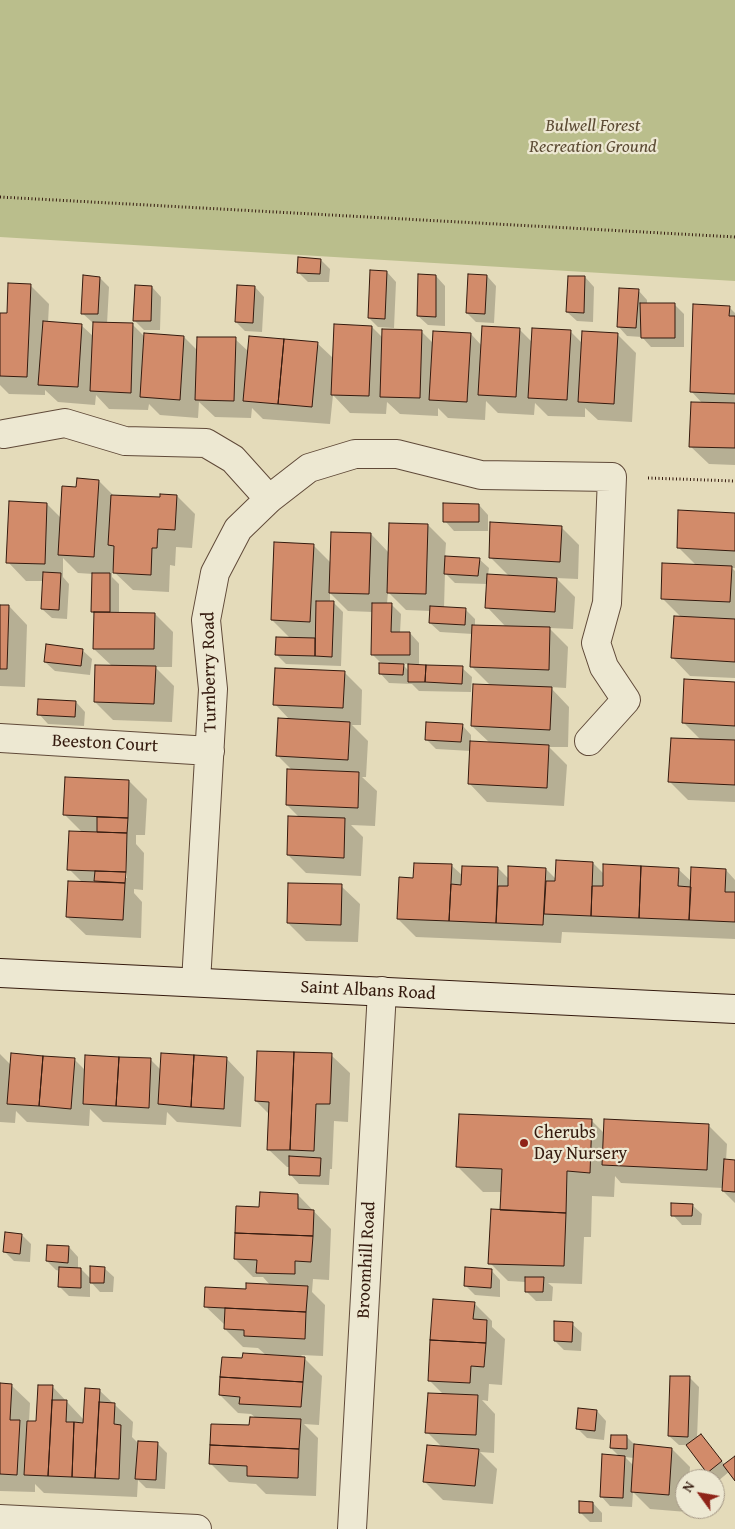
<!DOCTYPE html>
<style>
body{margin:0}
#map{position:relative;width:735px;height:1529px;overflow:hidden;background:#e4dbba;font-family:"Gentium Book Plus",serif}
canvas{display:block}
.north{position:absolute;left:675px;top:1469px;width:50px;height:50px;box-sizing:border-box;background:#ede8d2;border:1px solid #a39684;border-radius:50%;rotate:302deg;font-size:14px;font-weight:700;line-height:20px;text-align:center;color:#341a0e}
.north::after{content:'';display:block;margin:auto;width:18px;height:22px;background:#8f2418;clip-path:polygon(50% 0,100% 100%,50% 72%,0 100%)}
</style>
<div id="map">
<canvas width="735" height="1529"></canvas>
<div class="north">N</div>
</div>
<script>
const ctx = document.querySelector('canvas').getContext('2d');
ctx.lineJoin = 'round';
function paint(path, color) { ctx.fillStyle = color; ctx.fill(path, 'evenodd'); }
const toPath = rows => new Path2D(rows.map(r => 'M' + r).join(''));
function strokePath(path, color, width, dash) { ctx.strokeStyle = color; ctx.lineWidth = width; ctx.lineCap = dash ? 'butt' : 'round'; ctx.setLineDash(dash || []); ctx.stroke(path); }
function drawText(font, color, halo, rows, align = 'center') {
  ctx.font = font + ' "Gentium Book Plus",serif'; ctx.lineWidth = 4.5; ctx.setLineDash([]); ctx.textBaseline = 'middle'; ctx.strokeStyle = halo; ctx.fillStyle = color; for (const [text, x, y, turn = 0] of rows) {
    ctx.save(); ctx.translate(x, y); ctx.rotate((+turn || 0) * Math.PI / 180); ctx.textAlign = isNaN(turn) ? turn : align; if (halo) ctx.strokeText(text, 0, 0); ctx.fillText(text, 0, 0); ctx.restore();
  }
}
paint(toPath([
 [0,0,735,0,735,281,0,237]
]), '#babe8c');
paint(toPath([
 [321,260,330,269,329,282,308,282,298,272],
 [387,272,396,282,394,328,378,327,369,318],
 [436,276,445,286,445,326,428,325,418,316],
 [487,276,496,286,494,323,476,322,467,313],
 [585,277,594,287,593,322,577,321,567,312],
 [100,278,109,287,107,324,133,325,145,337,184,337,198,351,235,339,249,352,317,343,334,359,372,327,383,338,422,332,433,343,471,334,482,346,519,329,532,342,570,331,583,344,618,335,636,353,632,422,598,420,585,408,585,417,548,416,535,403,534,415,498,413,486,401,485,420,448,418,438,408,438,416,400,414,387,402,386,414,350,413,333,395,330,424,263,419,252,408,251,418,215,417,199,402,198,418,160,415,149,404,148,410,109,409,96,395,95,405,58,402,45,390,45,395,9,394,0,385,0,314,8,314,30,285,49,304,48,323,81,325,94,337,94,323,92,322,82,313],
 [152,287,161,297,160,330,144,330,134,320],
 [255,287,264,297,262,332,245,331,236,322],
 [638,290,647,300,647,304,674,304,684,314,684,347,651,347,642,337,627,336,618,326],
 [729,307,735,313,735,465,709,464,690,446,703,404,691,391],
 [99,481,114,496,162,498,177,496,195,514,192,548,176,547,175,566,170,565,169,592,133,590,112,570,112,577,119,584,119,613,155,614,173,632,172,667,155,667,174,686,172,722,113,720,95,702,112,666,94,649,95,614,92,612,93,574,78,573,63,558,63,577,69,584,67,619,52,618,42,609,44,581,26,581,8,562,47,504,62,519,78,489],
 [479,505,488,515,488,531,454,531,445,521],
 [735,514,735,568,732,568,735,571,735,678,690,676,672,657,681,617,662,598,696,565,678,547],
 [428,525,446,543,445,557,479,559,489,568,488,575,509,576,490,557,561,527,579,545,578,579,556,578,575,597,573,629,549,628,568,647,566,688,550,687,569,707,568,747,549,747,567,765,564,806,487,802,469,783,471,751,436,749,426,739,462,725,471,735,471,742,490,743,472,726,491,686,472,667,473,634,440,632,430,623,431,611,406,610,388,592,387,604,391,604,401,614,400,633,410,633,419,643,419,666,462,668,472,677,471,692,419,691,412,684,389,683,380,673,383,665,372,654,373,612,348,611,330,593,330,602,333,602,343,612,341,666,286,664,276,654,291,639,272,620,313,545,331,563,371,534,389,553],
 [445,573,455,583,488,584,487,607,506,627,475,626,475,619,466,610,444,608],
 [402,664,410,664,410,672],
 [0,606,9,606,27,625,25,687,0,686],
 [82,650,92,659,90,675,55,671,45,662],
 [344,672,362,690,361,725,352,725,368,741,366,777,362,777,377,791,375,826,351,825,363,837,361,876,306,873,288,855,299,817,287,805,293,771,277,755,290,720,275,704],
 [735,683,735,802,688,800,670,782,701,740,684,723],
 [76,702,85,712,84,726,48,724,39,714],
 [129,781,147,799,145,835,136,835,136,844,144,853,143,890,134,889,134,893,142,902,141,938,86,935,67,917,82,882,69,869,83,833,64,814],
 [125,850,127,850,127,878,124,878],
 [593,863,604,874,678,869,692,882,726,870,735,880,735,939,562,932,561,943,416,937,398,919,414,880,451,865,463,876,498,868,509,879,546,869,557,880],
 [341,886,360,904,358,942,306,941,288,923],
 [0,1054,11,1065,74,1059,86,1071,150,1059,161,1070,226,1058,244,1077,241,1127,177,1122,167,1112,166,1125,103,1122,90,1109,89,1126,27,1122,16,1111,15,1123,0,1122],
 [331,1055,350,1073,348,1122,334,1121,332,1169,330,1169,329,1185,299,1184,290,1174,290,1167,287,1167,268,1149,270,1115,256,1101],
 [591,1120,604,1133,708,1125,727,1144,726,1161,735,1161,735,1203,723,1191,723,1188,621,1183,615,1176,614,1197,592,1196,591,1237,584,1237,582,1284,548,1283,553,1287,552,1301,536,1301,526,1291,526,1282,508,1281,490,1263,501,1211,502,1192,483,1192,458,1167],
 [298,1195,331,1229,329,1280,313,1279,312,1292,325,1305,323,1356,301,1355,322,1376,319,1425,304,1424,318,1438,316,1496,266,1494,256,1484,229,1482,211,1464,251,1426,256,1418,251,1414,238,1413,220,1395,244,1359,266,1355,258,1348,243,1347,225,1329,225,1325,205,1306,248,1290,271,1286,263,1277,253,1277,235,1259,260,1208],
 [692,1205,702,1214,701,1225,682,1225,673,1215],
 [22,1235,31,1244,30,1262,14,1261,5,1252],
 [69,1247,78,1257,78,1269,81,1269,91,1279,104,1268,114,1277,113,1292,100,1292,90,1281,90,1297,69,1296,60,1287,60,1271,56,1270,47,1261],
 [491,1270,500,1280,500,1297,475,1295,465,1285],
 [474,1303,492,1321,492,1327,505,1339,502,1385,489,1384,488,1401,482,1400,495,1414,494,1453,480,1452,497,1469,493,1504,443,1500,425,1482,442,1447,427,1432,443,1394,430,1381],
 [572,1324,582,1333,581,1351,564,1350,555,1341],
 [689,1377,699,1387,697,1438,701,1436,725,1465,735,1458,735,1479,730,1471,718,1481,688,1445,679,1445,669,1436],
 [0,1384,11,1385,30,1403,29,1422,37,1422,52,1386,84,1420,99,1390,133,1422,132,1437,138,1443,158,1444,167,1453,165,1489,146,1488,138,1480,137,1497,44,1493,35,1484,35,1492,0,1491],
 [597,1411,606,1421,604,1440,587,1438,577,1428],
 [627,1437,636,1446,672,1449,690,1467,689,1479,685,1479,685,1509,687,1509,687,1512,650,1509,633,1492,632,1507,610,1506,601,1496,620,1457,611,1448],
 [625,1457,634,1458,634,1466],
 [593,1503,602,1513,602,1522,590,1522,580,1512]
]), '#0003');
const building = toPath([
 [298,257,321,259,320,274,297,273,298,257],
 [370,270,387,271,385,319,368,318,370,270],
 [418,274,436,275,436,317,417,316,418,274],
 [468,274,487,275,485,314,466,313,468,274],
 [83,275,100,277,98,314,81,314,83,275],
 [568,276,585,276,584,313,566,312,568,276],
 [8,283,31,284,27,377,0,376,0,313,7,313,8,283],
 [135,285,152,286,151,321,133,321,135,285],
 [237,285,255,286,253,323,235,322,237,285],
 [619,288,639,289,636,328,617,327,619,288],
 [640,303,675,303,675,338,641,338,640,303],
 [693,304,730,306,729,316,735,316,735,394,690,392,693,304],
 [43,321,82,324,78,387,38,385,43,321],
 [93,322,133,323,131,393,90,391,93,322],
 [334,324,372,326,369,396,331,395,334,324],
 [482,326,520,328,516,397,478,395,482,326],
 [532,328,571,330,567,400,528,398,532,328],
 [382,329,422,330,420,398,380,397,382,329],
 [433,331,471,333,467,402,429,400,433,331],
 [582,331,618,333,614,404,578,402,582,331],
 [144,333,184,336,180,400,140,397,144,333],
 [249,336,284,339,278,404,243,401,249,336],
 [197,337,236,337,234,401,195,400,197,337],
 [284,339,318,342,312,407,278,404,284,339],
 [691,402,735,403,735,448,689,447,691,402],
 [77,478,99,480,94,557,58,555,62,486,76,487,77,478],
 [160,494,177,495,175,530,158,529,157,548,152,548,151,575,113,573,114,546,108,545,111,495,160,497,160,494],
 [9,501,47,503,45,564,6,563,9,501],
 [443,503,479,504,479,522,443,522,443,503],
 [678,510,735,513,735,551,677,548,678,510],
 [490,522,562,526,560,562,489,558,490,522],
 [389,523,428,524,426,594,387,593,389,523],
 [331,532,371,533,369,594,329,593,331,532],
 [274,542,314,544,310,622,271,620,274,542],
 [445,556,480,558,478,576,444,574,445,556],
 [662,563,732,566,730,602,661,599,662,563],
 [43,572,61,573,59,610,41,609,43,572],
 [92,573,110,573,110,612,91,612,92,573],
 [487,574,557,578,555,612,485,608,487,574],
 [316,601,334,601,332,657,315,656,316,601],
 [372,603,392,603,391,632,410,632,410,655,371,655,372,603],
 [0,605,9,605,7,669,0,669,0,605],
 [430,606,466,608,465,625,429,623,430,606],
 [94,612,155,613,154,649,93,649,94,612],
 [674,616,735,619,735,662,671,658,674,616],
 [472,625,550,627,549,670,470,667,472,625],
 [276,637,315,638,315,656,275,655,276,637],
 [46,644,83,649,81,666,44,662,46,644],
 [379,663,404,664,403,675,379,674,379,663],
 [408,664,426,665,425,682,408,682,408,664],
 [95,665,156,666,154,704,94,702,95,665],
 [426,665,463,666,462,684,425,682,426,665],
 [275,668,345,671,343,708,273,705,275,668],
 [684,679,735,682,735,726,682,723,684,679],
 [473,684,552,687,550,730,471,726,473,684],
 [38,699,76,701,75,717,37,715,38,699],
 [278,718,350,722,348,760,276,756,278,718],
 [426,722,463,724,461,742,425,740,426,722],
 [671,738,735,740,735,785,668,782,671,738],
 [470,741,549,745,547,788,468,784,470,741],
 [287,769,359,772,358,808,286,805,287,769],
 [65,777,129,780,128,818,63,815,65,777],
 [288,816,345,818,344,858,287,855,288,816],
 [97,817,128,818,127,833,97,832,97,817],
 [69,831,127,833,126,872,67,870,69,831],
 [556,860,593,862,591,916,544,914,546,881,555,881,556,860],
 [414,863,452,864,449,921,397,919,399,877,413,878,414,863],
 [603,864,641,866,639,918,591,916,592,886,603,886,603,864],
 [462,866,498,867,496,923,449,921,451,884,461,885,462,866],
 [508,866,546,868,543,925,496,923,498,886,508,886,508,866],
 [641,866,679,868,678,886,691,887,689,920,639,918,641,866],
 [691,867,726,869,725,892,735,892,735,922,689,920,691,867],
 [95,871,126,872,125,883,94,881,95,871],
 [68,881,125,883,123,920,66,917,68,881],
 [288,883,342,884,341,925,287,923,288,883],
 [257,1051,294,1052,290,1150,267,1150,269,1102,255,1101,257,1051],
 [294,1052,332,1053,330,1104,316,1104,314,1151,290,1150,294,1052],
 [11,1053,43,1056,39,1106,7,1104,11,1053],
 [161,1053,194,1055,191,1107,158,1104,161,1053],
 [85,1055,119,1057,116,1106,83,1104,85,1055],
 [194,1055,227,1057,224,1109,191,1107,194,1055],
 [43,1056,75,1058,71,1109,39,1106,43,1056],
 [119,1057,151,1058,149,1108,116,1106,119,1057],
 [459,1114,592,1119,590,1173,567,1171,566,1213,500,1210,502,1169,456,1167,459,1114],
 [604,1119,709,1124,707,1170,602,1165,604,1119],
 [289,1156,321,1158,320,1176,289,1175,289,1156],
 [724,1159,735,1160,735,1192,722,1191,724,1159],
 [260,1192,298,1194,298,1209,314,1210,313,1236,235,1233,236,1206,259,1207,260,1192],
 [671,1203,693,1204,692,1216,671,1216,671,1203],
 [491,1209,566,1213,564,1266,488,1264,491,1209],
 [5,1232,22,1234,20,1254,3,1252,5,1232],
 [235,1233,313,1236,311,1262,295,1261,295,1274,256,1273,257,1260,234,1259,235,1233],
 [47,1245,69,1246,68,1263,46,1261,47,1245],
 [90,1266,105,1267,104,1283,90,1283,90,1266],
 [59,1267,81,1268,81,1288,58,1287,59,1267],
 [465,1267,492,1269,491,1288,464,1286,465,1267],
 [525,1277,544,1277,543,1292,525,1292,525,1277],
 [246,1283,308,1286,306,1312,204,1307,205,1287,246,1289,246,1283],
 [433,1299,475,1302,473,1319,487,1320,486,1343,430,1340,433,1299],
 [225,1308,306,1312,305,1339,244,1336,244,1330,224,1329,225,1308],
 [554,1321,573,1322,572,1342,554,1341,554,1321],
 [430,1340,486,1343,484,1367,471,1366,470,1383,428,1381,430,1340],
 [243,1353,305,1357,303,1382,220,1377,222,1357,242,1358,243,1353],
 [670,1376,690,1376,688,1437,668,1436,670,1376],
 [220,1377,303,1382,301,1407,239,1404,240,1397,219,1395,220,1377],
 [0,1383,12,1384,10,1420,20,1420,17,1475,0,1474,0,1383],
 [38,1385,53,1385,48,1476,24,1475,27,1421,36,1421,38,1385],
 [85,1388,100,1389,95,1478,72,1477,74,1422,83,1423,85,1388],
 [428,1393,478,1395,476,1435,425,1433,428,1393],
 [52,1400,67,1400,66,1422,74,1422,72,1477,48,1476,52,1400],
 [99,1402,115,1403,114,1424,121,1425,119,1479,95,1478,99,1402],
 [578,1408,597,1410,595,1431,576,1429,578,1408],
 [250,1417,301,1419,299,1449,210,1445,211,1424,249,1425,250,1417],
 [701,1434,722,1461,707,1473,686,1445,701,1434],
 [611,1435,627,1435,627,1449,610,1448,611,1435],
 [138,1441,158,1442,156,1480,135,1479,138,1441],
 [634,1444,672,1448,669,1495,631,1492,634,1444],
 [210,1445,299,1449,298,1478,247,1476,247,1466,209,1464,210,1445],
 [427,1445,479,1449,475,1486,423,1482,427,1445],
 [602,1454,625,1456,623,1498,600,1497,602,1454],
 [735,1456,735,1481,723,1465,735,1456],
 [579,1501,593,1502,593,1513,579,1513,579,1501]
]);
paint(building, '#d28b6a');
strokePath(building, '#341a0e', 1);
const street = toPath([
 [4,434,65,423,125,441,206,443,233,459,269,499],
 [0,738,210,751],
 [196,982,213,689,206,620,215,573,238,529,269,499,309,468,355,454,397,454,481,475,612,477,607,603,596,643,604,667,626,700,589,741],
 [0,1519,197,1529],
 [352,1529,382,991]
]);
const secondary = toPath([
 [0,973,735,1009]
]);
strokePath(street, '#604a39', 30);
strokePath(secondary, '#341a0e', 30);
strokePath(toPath([
 [0,197,735,237],
 [648,478,735,481]
]), '#341a0e', 3, [1, 2.5]);
strokePath(street, '#ede8d2', 28);
strokePath(secondary, '#ede8d2', 28);
for (const [x, y, r, color] of [
 [524,1143,5,"#8f2418"]
]) { const dot = new Path2D(); dot.arc(x, y, r, 0, 2 * Math.PI); ctx.fillStyle = color; ctx.fill(dot); strokePath(dot, '#ede8d2', 2); }
drawText('italic 18px', '#5c4b34', '#ede8d2', [
 ["Bulwell Forest",593,126],
 ["Recreation Ground",593,147]
]);
drawText('18px', '#341a0e', '#ede8d2', [
 ["Turnberry Road",210,672,-91],
 ["Beeston Court",105,744,3],
 ["Saint Albans Road",368,991,3],
 ["Broomhill Road",367,1260,-87]
]);
drawText('18px', '#341a0e', '#ede8d2', [
 ["Cherubs",534,1133],
 ["Day Nursery",534,1154]
], 'left');
</script>
